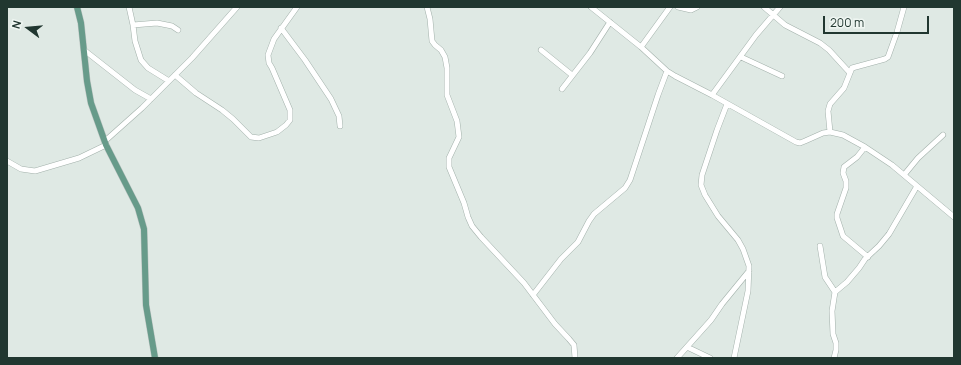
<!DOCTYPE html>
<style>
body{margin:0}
#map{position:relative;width:961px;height:365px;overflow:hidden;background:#dfe9e4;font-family:Manrope,sans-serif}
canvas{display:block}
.frame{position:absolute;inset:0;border:8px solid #213730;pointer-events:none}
.north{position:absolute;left:8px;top:8px;width:40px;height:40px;-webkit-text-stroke:3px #eff6f2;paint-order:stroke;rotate:286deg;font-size:11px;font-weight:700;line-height:16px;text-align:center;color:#213730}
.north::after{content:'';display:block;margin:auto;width:14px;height:18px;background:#213730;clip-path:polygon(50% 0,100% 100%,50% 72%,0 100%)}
.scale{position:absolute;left:823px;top:16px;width:106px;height:18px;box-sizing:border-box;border:2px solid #213730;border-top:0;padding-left:5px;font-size:12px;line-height:14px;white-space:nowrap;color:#213730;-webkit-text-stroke:3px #eff6f2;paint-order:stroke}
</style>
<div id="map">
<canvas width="961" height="365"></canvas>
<div class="frame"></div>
<div class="north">N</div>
<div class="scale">200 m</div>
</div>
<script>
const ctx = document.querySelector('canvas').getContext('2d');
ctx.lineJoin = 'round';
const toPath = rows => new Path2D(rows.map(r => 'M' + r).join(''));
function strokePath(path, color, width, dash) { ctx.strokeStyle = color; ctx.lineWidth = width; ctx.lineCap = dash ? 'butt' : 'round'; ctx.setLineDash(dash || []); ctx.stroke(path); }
const minor = toPath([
 [129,7,133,25,135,41,141,60,148,68,169,81],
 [427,7,430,19,432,41,435,45,441,50,445,57,447,68,447,95,457,121,459,137,449,158,449,167,464,203,468,217,472,226,481,237,524,283,555,324,569,339,574,345,575,358],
 [591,7,641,47,667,71,675,76,712,95,796,142,800,143,805,141,823,133,830,132,843,135,865,147,892,165,954,217],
 [678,7,691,10,697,7],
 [764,7,785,25,820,43,829,50,850,73],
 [133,25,157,23,172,26,178,30],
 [281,28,305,60,331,99,339,116,340,126],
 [641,47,670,7],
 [84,50,135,90,151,99],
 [541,50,572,75],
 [741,57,782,76],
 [175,75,196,93,222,110,233,119,251,137,259,138,277,132,286,125,290,120,290,110,272,68,269,63,268,55,274,39,297,7],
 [562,89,590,53,610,22],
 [712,95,756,35,780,7],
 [727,104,717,130,702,175,701,185,705,195,718,216,738,240,743,249,749,266,748,291,734,358],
 [830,132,828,111,830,104,844,88,852,68,885,59,888,57,897,32,904,7],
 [105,141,142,108,192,58,237,7],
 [865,147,857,157,844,167,843,173,846,181,846,188,837,214,837,218,843,236,868,257],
 [7,161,21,169,35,171,79,158,106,145],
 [904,175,918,158,943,135],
 [820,246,825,277,835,292],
 [533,295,561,259,578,242,589,221,594,214,625,188,630,180,658,95,667,71],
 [687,347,710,358],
 [677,358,711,320,722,304,749,271],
 [834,358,836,350,836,343,833,334,832,311,835,292,847,282,859,268,865,259,879,246,889,234,917,186]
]);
const major = toPath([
 [77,7,81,23,87,81,91,103,106,145,138,208,144,229,146,305,155,358]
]);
strokePath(minor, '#a2b0aa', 6);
strokePath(major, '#bcc3c1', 7);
strokePath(minor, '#fff', 5);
strokePath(major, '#679b8a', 6);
</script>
